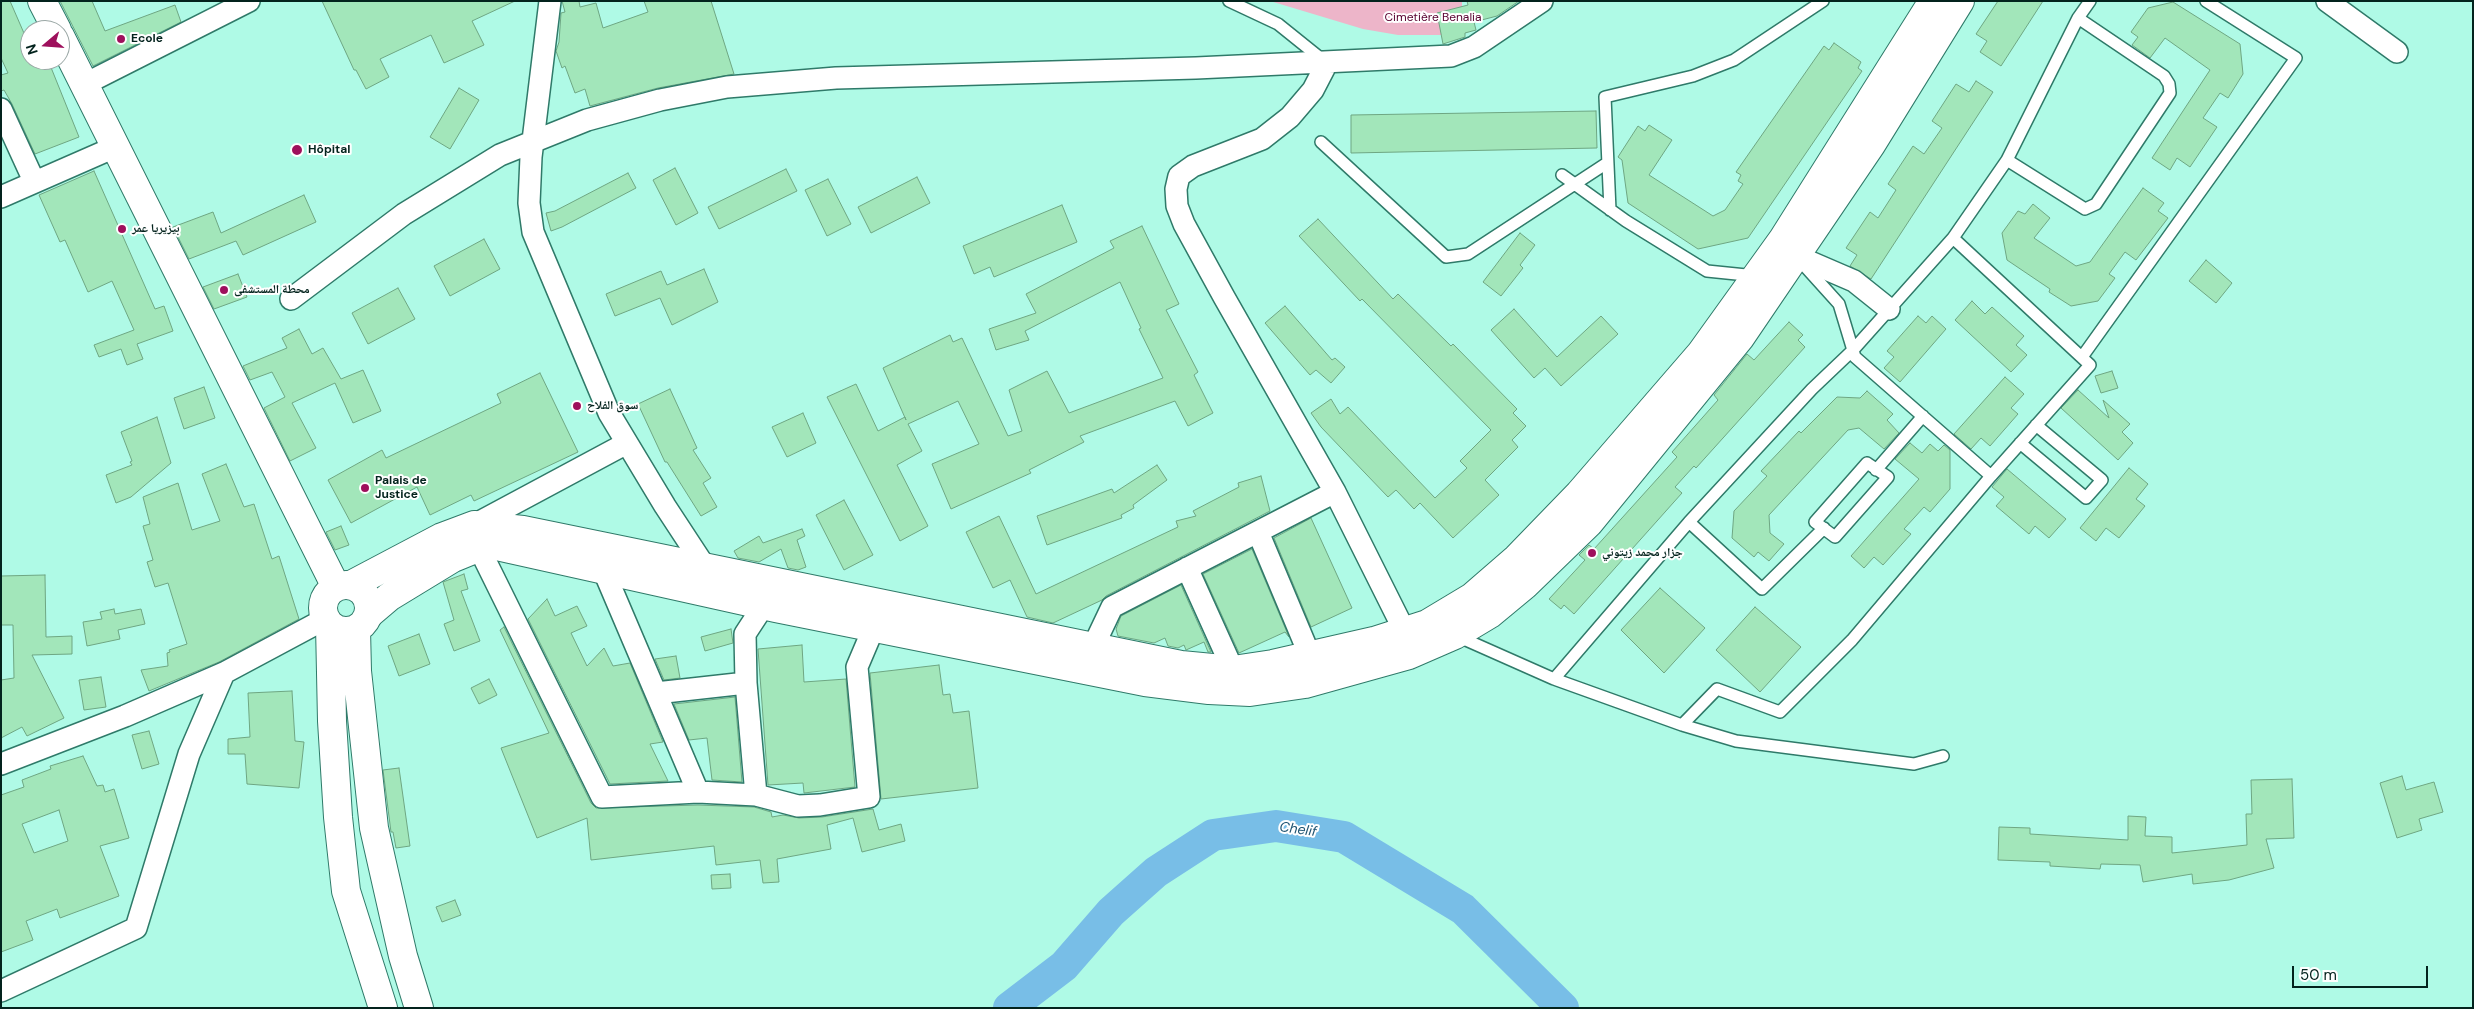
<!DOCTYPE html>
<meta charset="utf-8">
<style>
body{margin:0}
#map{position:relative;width:2474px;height:1009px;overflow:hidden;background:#affae6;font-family:"DM Sans",sans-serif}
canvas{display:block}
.frame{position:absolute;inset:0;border:2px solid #03231d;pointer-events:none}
.north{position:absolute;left:20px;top:20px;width:50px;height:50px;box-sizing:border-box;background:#fff;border:1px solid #9aa7a5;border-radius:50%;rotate:252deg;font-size:14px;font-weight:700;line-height:20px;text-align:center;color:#03231d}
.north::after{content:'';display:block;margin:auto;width:18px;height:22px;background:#9e105c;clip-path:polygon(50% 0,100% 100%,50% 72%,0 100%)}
.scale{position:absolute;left:2292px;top:966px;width:136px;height:22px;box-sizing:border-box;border:2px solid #03231d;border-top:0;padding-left:6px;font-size:15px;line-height:18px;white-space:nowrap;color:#03231d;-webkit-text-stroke:4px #fff;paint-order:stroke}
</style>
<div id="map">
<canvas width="2474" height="1009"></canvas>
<div class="frame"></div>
<div class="north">N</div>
<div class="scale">50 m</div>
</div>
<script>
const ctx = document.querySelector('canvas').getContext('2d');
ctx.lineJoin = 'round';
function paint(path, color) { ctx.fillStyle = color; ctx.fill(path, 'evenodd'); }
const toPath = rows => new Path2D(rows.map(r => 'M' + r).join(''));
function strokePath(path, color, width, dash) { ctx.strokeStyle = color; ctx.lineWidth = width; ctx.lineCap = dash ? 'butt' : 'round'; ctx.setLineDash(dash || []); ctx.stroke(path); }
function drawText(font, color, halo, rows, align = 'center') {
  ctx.font = font + ' "DM Sans","Noto Naskh Arabic",sans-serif'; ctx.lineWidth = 4; ctx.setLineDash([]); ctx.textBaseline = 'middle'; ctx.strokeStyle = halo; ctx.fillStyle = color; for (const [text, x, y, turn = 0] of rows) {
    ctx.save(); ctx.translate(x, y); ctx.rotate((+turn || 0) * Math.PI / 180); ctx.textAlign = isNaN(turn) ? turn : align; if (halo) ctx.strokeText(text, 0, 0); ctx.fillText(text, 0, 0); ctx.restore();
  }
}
paint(toPath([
 [1270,1,1462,1,1462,35,1398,35,1363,29]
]), '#edb5c9');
strokePath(toPath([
 [1009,1008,1064,966,1111,912,1156,872,1213,835,1276,826,1344,837,1463,909,1563,1008]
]), '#78bee7', 32);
const building = toPath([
 [1,1,10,1,30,47,30,60,48,60,79,137,35,154,12,104,4,90,1,91,1,75,8,73,1,58,1,1],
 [60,1,92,1,105,31,175,5,181,22,93,66,60,1],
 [322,1,515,1,472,21,484,45,444,63,431,35,380,59,389,77,366,89,356,70,354,70,322,1],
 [562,1,579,1,580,7,596,3,603,28,648,12,644,1,711,1,734,74,658,88,590,106,585,89,575,93,565,66,562,68,556,51,559,42,561,13,565,12,562,1],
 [1467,1,1519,1,1497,16,1474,22,1476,30,1465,33,1465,37,1443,44,1437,13,1468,5,1467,1],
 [1998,1,2043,1,2001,66,1980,52,1987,41,1976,34,1998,1],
 [2173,2,2240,44,2243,74,2228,98,2220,93,2203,118,2217,127,2190,167,2177,158,2170,170,2152,158,2210,70,2165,38,2150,58,2132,45,2138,37,2131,32,2148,8,2173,2],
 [1834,43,1861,62,1858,68,1862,71,1748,238,1698,249,1628,203,1622,160,1618,157,1638,126,1645,131,1649,125,1672,140,1649,175,1713,216,1725,210,1743,184,1738,181,1741,175,1736,172,1824,46,1829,50,1834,43],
 [1976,81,1993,92,1871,279,1850,266,1857,255,1846,248,1870,212,1878,218,1896,190,1888,184,1913,146,1924,154,1942,128,1932,121,1956,84,1969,92,1976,81],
 [459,88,479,100,450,149,430,137,459,88],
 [1596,111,1597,148,1351,153,1351,115,1596,111],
 [675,168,698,213,676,225,653,180,675,168],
 [786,169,797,191,719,229,708,207,786,169],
 [94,171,155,309,164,306,173,331,137,344,143,359,127,365,121,349,99,357,94,345,134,330,112,281,88,292,65,240,60,242,39,195,94,171],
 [628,173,636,188,562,227,551,231,546,213,555,211,628,173],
 [917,177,930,203,871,233,858,207,917,177],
 [828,179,851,224,827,236,805,190,828,179],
 [2143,188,2164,203,2158,211,2168,218,2136,260,2125,252,2109,274,2115,278,2098,301,2071,306,2049,292,2050,289,2007,260,2002,233,2018,211,2025,214,2033,204,2050,218,2034,238,2076,266,2090,262,2143,188],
 [304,195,316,222,243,255,236,241,189,259,173,227,213,212,221,233,304,195],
 [1062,205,1077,242,994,277,990,267,974,274,963,246,1062,205],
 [1318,219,1393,299,1398,294,1451,346,1453,344,1517,409,1513,413,1526,426,1512,440,1518,447,1485,480,1499,495,1453,538,1420,503,1414,509,1396,490,1388,497,1321,427,1311,413,1331,399,1340,414,1348,407,1435,498,1467,468,1460,461,1491,430,1362,299,1360,301,1299,236,1318,219],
 [1142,226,1179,304,1166,310,1198,372,1194,375,1213,413,1188,426,1175,401,1080,436,1084,442,1029,470,1031,473,951,509,932,464,979,444,958,401,908,424,922,451,897,465,928,526,900,541,827,397,856,384,878,431,905,417,906,420,883,368,950,335,953,342,962,338,1008,436,1022,431,1009,390,1047,371,1069,413,1163,378,1139,329,1141,328,1120,282,1025,331,1029,340,996,350,989,329,1036,313,1026,294,1114,248,1110,241,1142,226],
 [1520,233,1535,245,1520,265,1523,268,1501,296,1483,282,1520,233],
 [484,239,500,269,450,296,434,266,484,239],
 [2206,260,2232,283,2216,303,2189,281,2206,260],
 [704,269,718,302,672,325,660,298,615,316,606,294,661,271,667,285,704,269],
 [238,274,247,297,214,309,203,287,238,274],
 [398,288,415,319,368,344,352,313,398,288],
 [1972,301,1985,314,1992,307,2024,336,2016,345,2027,355,2011,372,1955,320,1972,301],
 [1285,306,1332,360,1335,358,1345,367,1331,383,1316,370,1310,375,1265,323,1285,306],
 [1514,309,1557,357,1601,316,1618,334,1561,386,1545,368,1534,378,1491,330,1514,309],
 [1918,316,1926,323,1932,316,1946,329,1900,382,1884,368,1894,357,1887,351,1918,316],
 [1789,322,1803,335,1798,340,1805,347,1696,468,1694,466,1675,487,1682,493,1574,614,1564,605,1561,609,1549,599,1585,560,1579,555,1589,545,1594,549,1677,457,1672,452,1718,400,1714,395,1747,354,1754,360,1789,322],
 [299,329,312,354,323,348,341,379,363,370,381,411,353,423,335,383,292,403,316,448,290,461,264,408,285,397,272,372,250,380,243,366,287,348,282,338,299,329],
 [2112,371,2118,388,2101,393,2095,376,2112,371],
 [540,373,578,452,474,501,471,495,430,515,417,487,351,523,328,480,382,450,386,458,501,403,497,394,540,373],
 [2005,377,2024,394,2011,408,2018,414,1990,446,1981,438,1971,449,1954,434,2005,377],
 [204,387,215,418,184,429,174,398,204,387],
 [670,389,697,448,693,450,711,478,703,483,717,507,701,516,667,462,665,462,638,404,670,389],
 [2078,390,2109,418,2103,400,2130,424,2122,432,2133,443,2118,460,2061,408,2078,390],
 [1867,391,1893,414,1887,420,1899,433,1884,449,1859,428,1848,430,1769,515,1770,533,1784,544,1769,561,1758,552,1754,557,1732,538,1734,511,1767,476,1761,471,1799,431,1801,433,1837,397,1860,398,1867,391],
 [803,413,816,443,787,457,772,427,803,413],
 [157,417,171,463,131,497,116,503,106,475,132,465,130,462,132,461,121,432,157,417],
 [1910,443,1922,453,1930,444,1938,451,1944,445,1950,450,1950,489,1930,512,1924,507,1904,529,1911,534,1883,565,1874,557,1864,568,1851,556,1919,479,1895,459,1910,443],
 [226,464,244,507,254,504,272,559,279,556,299,619,219,662,149,691,141,670,168,666,167,653,170,652,169,650,187,644,168,583,155,587,147,562,153,560,143,526,150,524,143,497,178,483,192,530,220,521,202,474,226,464],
 [1157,465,1167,480,1133,505,1134,508,1121,515,1122,518,1047,545,1037,516,1112,489,1114,493,1157,465],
 [2129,468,2148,484,2136,499,2145,506,2119,538,2106,528,2096,541,2080,528,2129,468],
 [2007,469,2066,519,2049,538,2035,526,2029,534,1996,506,2004,497,1992,487,2007,469],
 [1261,476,1270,511,1106,596,1102,600,1053,623,1027,617,1010,580,993,588,966,532,999,516,1036,594,1178,527,1176,521,1196,516,1193,511,1239,487,1238,483,1261,476],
 [844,500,873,555,844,570,816,515,844,500],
 [1311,518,1352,608,1311,627,1274,538,1311,518],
 [341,526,349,545,335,550,326,532,341,526],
 [802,529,805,536,797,540,806,567,798,570,788,568,781,549,759,562,738,558,734,551,759,536,763,543,802,529],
 [1252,549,1289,637,1285,632,1239,653,1203,574,1252,549],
 [464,574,468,589,461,591,480,641,454,651,444,624,454,620,443,582,464,574],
 [45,575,46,637,72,636,72,654,32,655,64,718,27,736,22,727,1,738,1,680,14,678,13,625,1,625,1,576,45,575],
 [1181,585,1211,652,1208,652,1204,642,1186,650,1184,645,1178,648,1168,646,1165,638,1154,643,1118,636,1116,629,1121,616,1181,585],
 [1660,588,1705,628,1664,673,1621,630,1660,588],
 [547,599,555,616,577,606,587,626,571,633,587,666,604,648,613,666,630,663,663,742,650,744,668,781,610,784,528,619,547,599],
 [1755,607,1801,647,1760,692,1716,650,1755,607],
 [114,609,115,614,141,609,145,624,118,630,120,639,87,646,83,622,102,619,100,612,114,609],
 [504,627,591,803,596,808,698,805,754,807,771,812,772,817,783,815,799,818,822,817,873,809,879,830,901,824,905,841,862,852,853,818,827,825,831,849,777,859,779,882,763,883,760,860,716,865,714,846,591,860,587,818,537,838,501,748,549,733,500,630,504,627],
 [731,629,733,643,705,651,701,637,731,629],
 [419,634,430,664,399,676,388,646,419,634],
 [802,645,804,682,846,679,855,787,804,793,803,783,768,785,758,649,802,645],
 [676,656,680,678,664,680,655,659,676,656],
 [939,665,943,695,950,694,953,713,969,711,978,788,881,799,870,673,939,665],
 [101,677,106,707,84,710,79,680,101,677],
 [489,679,497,695,479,704,471,688,489,679],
 [292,691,295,741,304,742,299,788,247,784,245,754,228,754,228,739,250,737,248,693,292,691],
 [735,697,742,782,712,780,707,738,689,740,674,704,735,697],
 [149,731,159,764,142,769,132,735,149,731],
 [83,756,97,786,103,785,105,792,114,789,129,838,100,846,119,896,60,918,57,909,26,921,33,940,1,952,1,795,24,787,22,780,51,769,50,766,83,756],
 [59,810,68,841,34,853,22,824,59,810],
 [399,768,410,846,396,848,393,832,391,832,383,770,399,768],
 [2402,776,2406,790,2434,782,2443,812,2419,819,2422,830,2397,838,2380,783,2402,776],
 [2292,779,2294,838,2266,839,2274,868,2229,880,2193,884,2192,874,2143,882,2140,865,2101,864,2100,869,2050,866,2050,862,1998,860,1999,827,2030,828,2030,834,2128,840,2128,816,2146,817,2145,836,2172,837,2172,853,2247,845,2246,814,2252,814,2251,780,2292,779],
 [730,874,731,888,712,889,711,875,730,874],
 [455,900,461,915,442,922,436,907,455,900]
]);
paint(building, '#a2e6ba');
strokePath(building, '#6ea682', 1);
const service = toPath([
 [1229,1,1278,24,1324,61],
 [1321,142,1446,257,1468,254,1607,163],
 [2007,160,2085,209,2096,204,2170,93,2169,84,2164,76,2078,18],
 [1562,175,1626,221,1707,271,1756,276],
 [1610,210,1605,97,1693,76,1734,60,1823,1],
 [1953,238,2007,160,2078,18,2090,1],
 [1802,263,1839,304,1855,357,1991,476],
 [2082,357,2296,58,2206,1],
 [2020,443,2086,498,2102,480,2036,425],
 [1867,463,1888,477,1835,537,1815,522,1867,463],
 [1876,470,1923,416],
 [1689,522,1762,589,1824,528],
 [1457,636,1554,679,1682,725,1736,741,1914,764,1943,756],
 [1554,679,1689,522,1812,389,1853,350,1953,238,2090,365,1991,476,1852,640,1780,712,1717,689,1682,725]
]);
const minor = toPath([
 [550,1,531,157,529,203,533,232,609,413,665,506,705,567],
 [2327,1,2397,52],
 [1327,63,1313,90,1290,117,1262,139,1193,166,1179,176,1176,189,1177,206,1184,224,1224,297,1335,492,1411,644],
 [85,84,249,1],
 [1,109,34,181],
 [1,197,115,147],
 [1796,256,1854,281,1889,309],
 [291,299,404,214,500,155,587,120,660,100,727,87,836,78,1196,68,1451,56,1474,47,1542,1],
 [474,525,627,443],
 [1258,532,1310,656],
 [479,548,602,797,698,792,756,795,798,806,820,805,869,797,857,667,874,627],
 [1187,568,1233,670],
 [603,569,698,792],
 [1093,647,1112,607,1335,492],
 [656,693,746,683],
 [1,764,125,716,224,673,325,619],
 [756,795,746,683,745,634,764,605],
 [1,991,136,928,189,754,224,673]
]);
const tertiary = toPath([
 [351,585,442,537,474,525,523,530,1181,665,1233,670,1273,664,1374,641,1427,624,1472,597,1517,558,1579,494,1701,353,1783,239,1933,1],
 [369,614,389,597,453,558,475,549,497,546,776,608,1145,682,1209,690,1250,692,1305,684,1409,655,1455,635,1490,614,1525,585,1589,523,1740,338,1871,145,1960,1]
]);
const secondary = toPath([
 [42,1,57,30],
 [60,36,336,587],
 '323 608a23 23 0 1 1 46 0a23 23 0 1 1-46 0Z',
 [330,625,332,721,338,817,346,891,383,1008],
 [356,629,357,671,374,828,403,956,419,1008]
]);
strokePath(service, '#2f7a69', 14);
strokePath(minor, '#2f7a69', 24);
strokePath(tertiary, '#2f7a69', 30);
strokePath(secondary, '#2f7a69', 30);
strokePath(service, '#fff', 11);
strokePath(minor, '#fff', 21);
strokePath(tertiary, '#fff', 28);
strokePath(secondary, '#fff', 28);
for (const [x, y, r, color] of [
 [121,39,5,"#9e105c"],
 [297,150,6,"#9e105c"],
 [122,229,5,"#9e105c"],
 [224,290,5,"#9e105c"],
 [577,406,5,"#9e105c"],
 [365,488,5,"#9e105c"],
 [1592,553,5,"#9e105c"]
]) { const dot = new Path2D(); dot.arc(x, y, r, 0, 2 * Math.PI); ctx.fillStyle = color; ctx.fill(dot); strokePath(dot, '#fff', 2); }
drawText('12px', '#57002f', '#fff', [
 ["Cimetière Benalia",1433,18]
]);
drawText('bold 12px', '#03231d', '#fff', [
 ["Ecole",131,39],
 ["Hôpital",308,150],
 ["بيزيريا عمر",132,229],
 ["محطة المستشفى",234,290],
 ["سوق الفلاح",587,406],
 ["Palais de",375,481],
 ["Justice",375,495],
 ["جزار محمد زيتوني",1602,553]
], 'left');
drawText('italic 14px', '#215673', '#fff', [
 ["Chelif",1298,830,8]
]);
</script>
